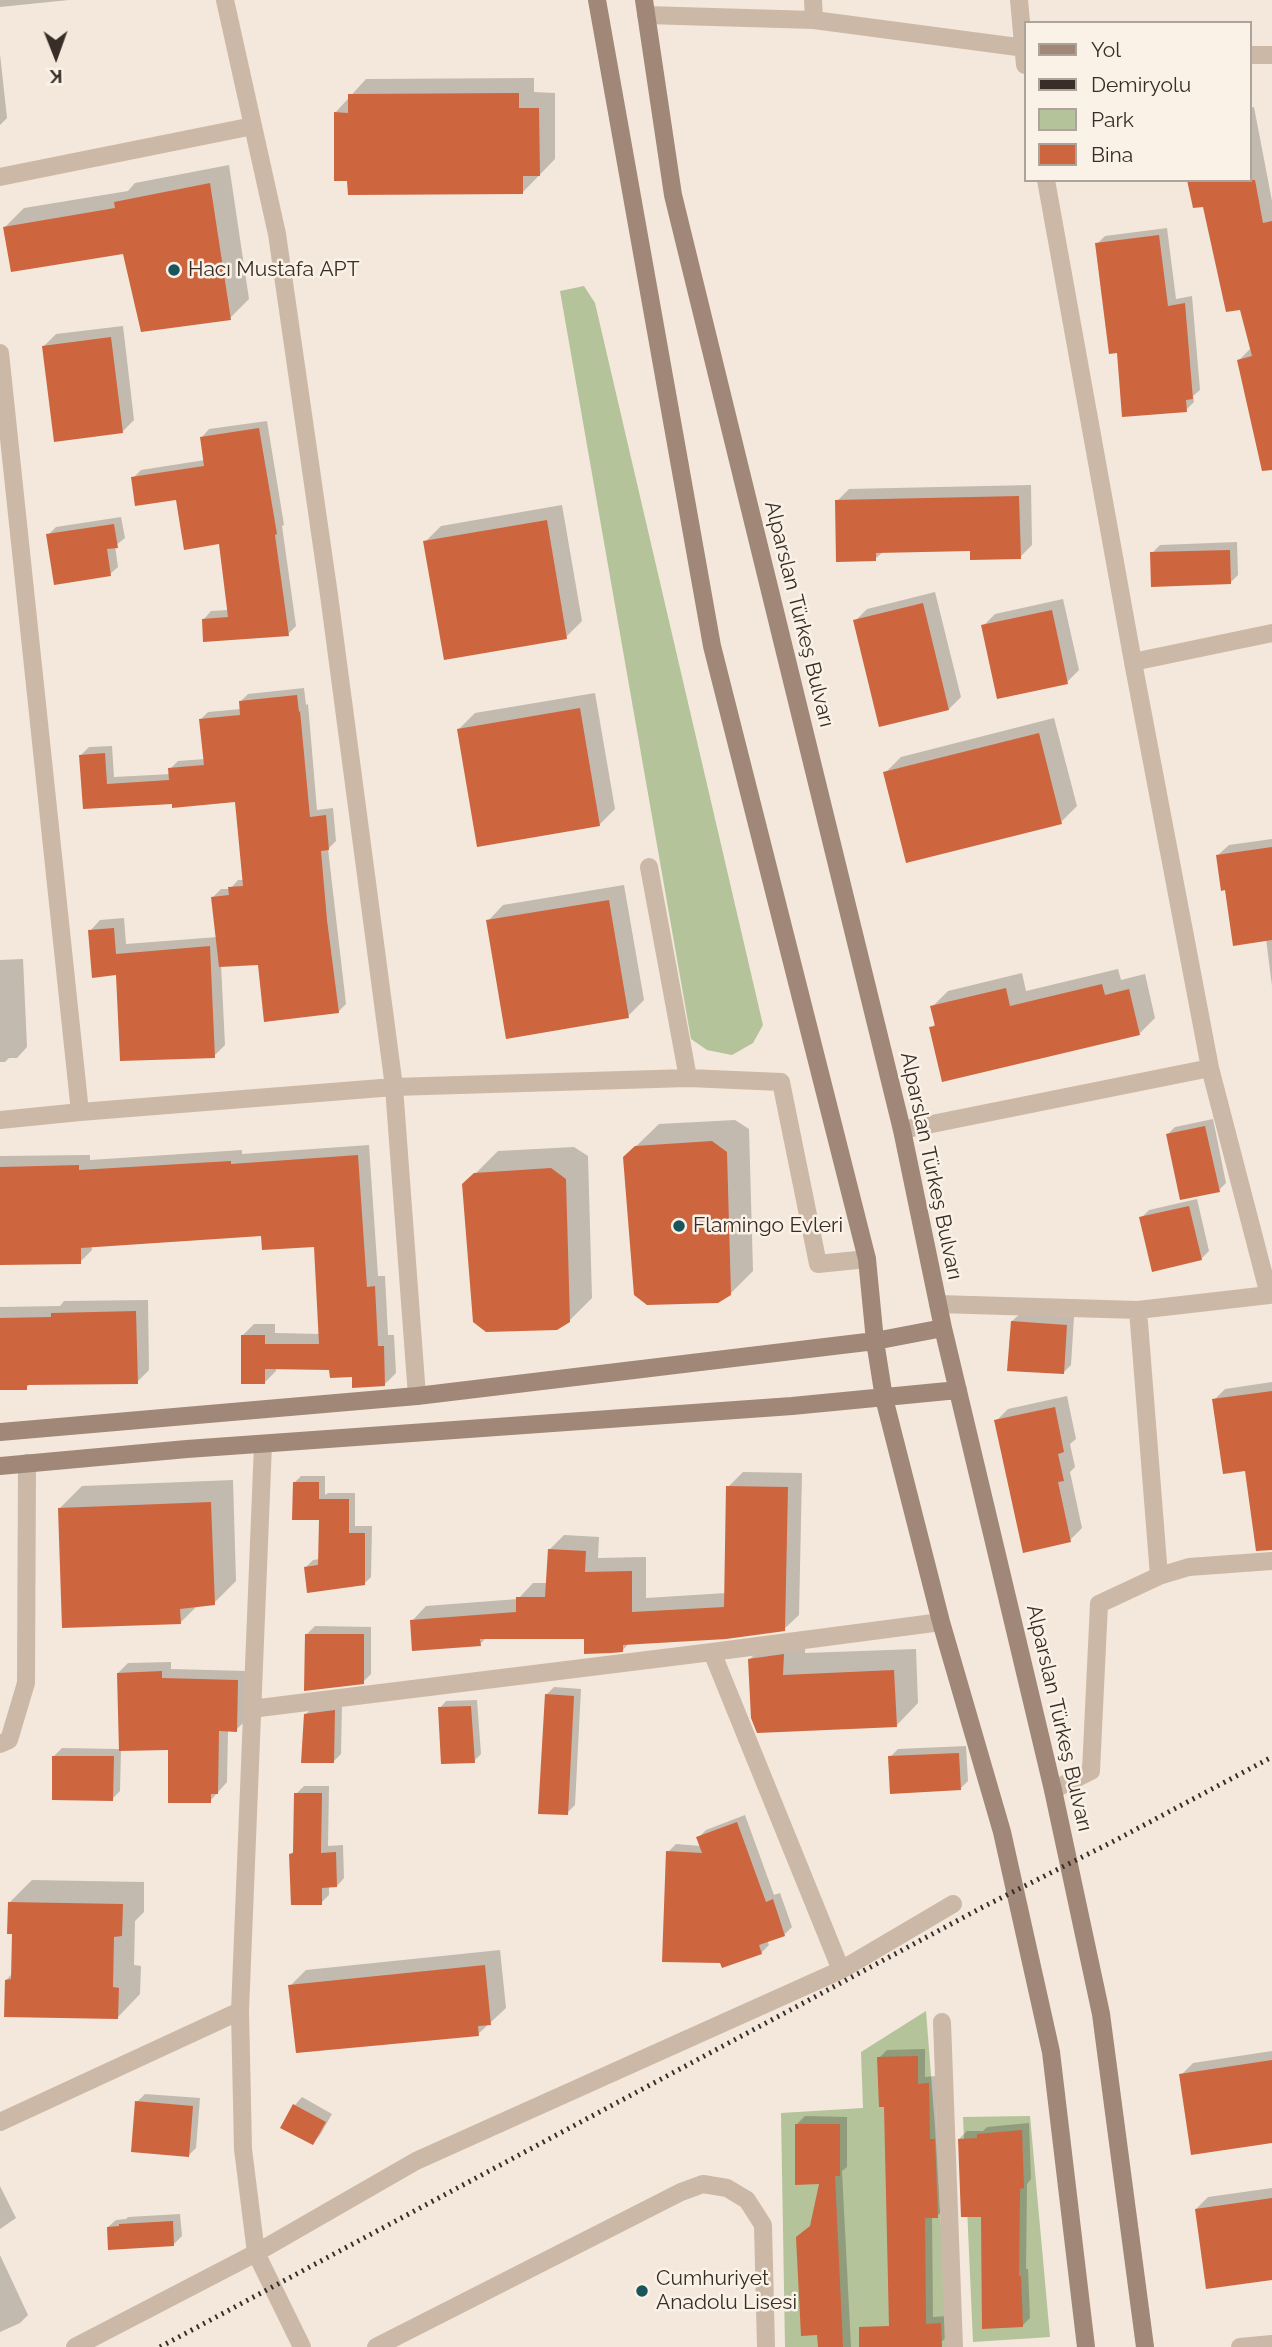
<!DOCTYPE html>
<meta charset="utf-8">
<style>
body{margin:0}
#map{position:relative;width:1272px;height:2347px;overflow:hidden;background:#f3e8db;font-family:Raleway,sans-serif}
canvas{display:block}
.legend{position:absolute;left:1024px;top:21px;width:228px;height:161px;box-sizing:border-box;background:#fbf2e7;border:2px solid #ada39a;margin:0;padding:9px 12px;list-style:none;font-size:21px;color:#382d27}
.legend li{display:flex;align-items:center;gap:14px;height:35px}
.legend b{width:35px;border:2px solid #ada39a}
.north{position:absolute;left:21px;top:21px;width:70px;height:70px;-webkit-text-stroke:5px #fbf2e7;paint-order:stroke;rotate:179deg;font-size:19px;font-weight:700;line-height:28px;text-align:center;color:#382d27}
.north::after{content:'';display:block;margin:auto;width:24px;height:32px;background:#382d27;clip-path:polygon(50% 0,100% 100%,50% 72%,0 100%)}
</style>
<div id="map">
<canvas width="1272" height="2347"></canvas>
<ul class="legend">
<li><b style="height:9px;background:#a08777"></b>Yol</li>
<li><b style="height:9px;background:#382d27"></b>Demiryolu</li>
<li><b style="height:19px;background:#b4c39a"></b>Park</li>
<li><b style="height:19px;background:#cd653f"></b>Bina</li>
</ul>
<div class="north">K</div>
</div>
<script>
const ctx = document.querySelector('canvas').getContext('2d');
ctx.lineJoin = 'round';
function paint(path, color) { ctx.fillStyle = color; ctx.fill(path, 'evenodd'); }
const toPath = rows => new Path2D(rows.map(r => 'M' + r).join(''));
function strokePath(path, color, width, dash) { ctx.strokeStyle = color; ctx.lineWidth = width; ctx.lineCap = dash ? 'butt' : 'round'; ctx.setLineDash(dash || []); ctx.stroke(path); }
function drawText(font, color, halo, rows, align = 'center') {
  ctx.font = font + ' Raleway,sans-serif'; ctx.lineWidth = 5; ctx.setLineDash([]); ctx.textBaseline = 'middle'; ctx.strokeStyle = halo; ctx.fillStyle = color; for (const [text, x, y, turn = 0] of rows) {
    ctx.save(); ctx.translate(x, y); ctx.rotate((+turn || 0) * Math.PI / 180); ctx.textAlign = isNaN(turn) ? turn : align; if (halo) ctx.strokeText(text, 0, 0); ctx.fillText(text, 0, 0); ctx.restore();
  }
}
paint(toPath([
 [584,286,595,303,763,1025,753,1043,732,1055,707,1050,691,1039,560,291],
 [926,2011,935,2127,948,2347,785,2347,781,2113,863,2108,861,2052],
 [1030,2116,1050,2337,973,2342,963,2117]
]), '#b4c39a');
paint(toPath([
 [0,0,69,0,0,7],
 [0,54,7,118,0,125],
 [534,78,534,92,555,93,555,159,522,193,335,113,366,79],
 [1254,107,1272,201,1272,460,1239,360,1250,349,1249,108],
 [229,165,249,299,230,318,125,252,5,227,24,208,128,191,135,183],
 [1167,228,1176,299,1192,296,1200,390,1193,396,1194,402,1186,410,1118,350,1097,244,1105,236],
 [123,326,134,420,122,432,44,346,56,334],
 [267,421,284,525,282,526,296,626,288,634,204,619,211,611,229,610,220,542,177,498,133,478,141,470,205,460,202,437,209,429],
 [1031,485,1032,545,1020,557,972,549,884,551,875,559,837,501,849,489],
 [562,505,582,621,566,637,425,542,441,526],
 [121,517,125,538,115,546,118,567,110,574,48,535,56,527],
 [1237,542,1238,575,1230,583,1152,553,1160,545],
 [935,592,961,697,949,709,855,621,867,609],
 [1063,599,1079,670,1067,682,983,626,995,614],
 [304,688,306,705,308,704,317,810,333,808,336,841,328,849,346,1004,338,1012,259,963,221,965,225,1045,214,1056,118,973,90,931,100,920,124,918,126,944,218,937,213,897,221,889,230,889,238,880,244,880,236,800,84,807,81,755,89,747,112,746,114,777,171,774,170,769,178,761,205,759,201,719,208,712,241,709,241,701,248,694],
 [595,693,615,809,599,825,459,729,475,713],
 [1054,718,1077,806,1061,822,885,773,901,757],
 [1272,839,1272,986,1266,939,1227,888,1218,855,1229,845],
 [624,885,644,1000,628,1016,488,921,503,905],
 [23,959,27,1047,17,1058,9,1058,5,1062,0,1062,0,960],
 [1118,969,1121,980,1145,974,1155,1018,1139,1034,931,1028,936,1023,932,1007,948,991,1022,973,1026,991],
 [1213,1119,1226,1183,1219,1190,1167,1135,1175,1127],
 [735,1120,749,1129,753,1271,730,1294,625,1157,659,1124],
 [369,1145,378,1276,385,1276,388,1335,394,1335,396,1373,385,1384,331,1368,276,1368,276,1371,265,1382,243,1335,254,1324,275,1324,275,1333,320,1334,315,1245,262,1234,92,1246,92,1250,80,1262,0,1263,0,1156,90,1155,90,1160,242,1150,242,1154],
 [574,1147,588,1156,592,1298,569,1321,464,1185,498,1151],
 [1197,1199,1209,1251,1201,1259,1141,1218,1149,1210],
 [148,1300,149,1370,137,1382,31,1383,26,1388,0,1388,0,1307,60,1306,64,1301],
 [1020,1314,1074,1317,1071,1365,1063,1373,1012,1321],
 [1272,1382,1272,1514,1246,1469,1214,1400,1225,1389],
 [1067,1396,1076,1439,1070,1444,1075,1467,1070,1472,1082,1528,1070,1540,996,1421,1008,1409],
 [743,1472,802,1473,799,1615,784,1629,629,1643,623,1650,586,1638,487,1637,480,1644,412,1621,426,1606,518,1599,533,1583,547,1583,549,1550,564,1535,599,1537,598,1558,646,1557,646,1598,726,1593,728,1487],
 [301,1476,325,1476,325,1495,328,1493,355,1493,355,1526,372,1526,371,1577,364,1584,306,1567,313,1560,320,1559,320,1518,294,1483],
 [233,1480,236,1581,214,1603,198,1605,181,1622,59,1509,82,1486],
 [315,1626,371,1627,371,1674,363,1682,307,1634],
 [806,1632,805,1653,916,1649,918,1703,896,1726,758,1731,750,1659,773,1637],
 [171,1662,171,1669,247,1671,246,1720,236,1730,228,1730,227,1782,210,1801,170,1748,121,1750,120,1791,112,1799,54,1756,62,1748,120,1749,118,1673,128,1663],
 [554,1687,581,1689,575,1805,567,1813,546,1695],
 [477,1700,481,1754,474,1761,440,1708,446,1701],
 [342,1703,341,1754,333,1762,305,1715,313,1707],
 [966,1746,968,1781,960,1789,890,1757,898,1749],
 [304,1786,329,1786,328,1846,343,1845,344,1878,337,1886,329,1886,329,1895,321,1903,291,1854,295,1850,296,1794],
 [745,1815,774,1895,780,1893,792,1927,784,1935,767,1940,769,1945,761,1953,668,1852,676,1844,701,1846,698,1838,706,1830],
 [32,1880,144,1882,144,1912,135,1921,134,1965,141,1966,140,1994,118,2017,6,1980,13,1973,14,1932,9,1903],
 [500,1950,506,2008,478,2034,290,1986,306,1970],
 [925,2049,925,2077,936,2076,937,2132,942,2132,945,2208,937,2216,932,2216,933,2317,947,2316,947,2337,935,2347,891,2347,886,2105,879,2058,887,2050],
 [1272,2051,1272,2141,1181,2075,1193,2063],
 [145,2094,200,2098,196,2148,188,2156,137,2102],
 [302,2097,332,2114,320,2135,313,2143,295,2105],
 [805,2116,847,2117,847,2167,842,2171,851,2347,820,2347,812,2225,821,2182,797,2124],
 [1029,2123,1031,2179,1027,2184,1026,2269,1028,2269,1030,2318,1022,2326,959,2139,967,2131,983,2131,987,2127],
 [0,2186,16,2218,0,2229],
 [1272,2188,1272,2278,1196,2209,1208,2197],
 [180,2214,182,2236,174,2244,108,2227,116,2220,126,2219,128,2217],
 [0,2255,28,2315,20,2323,0,2332]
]), '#0003');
paint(toPath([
 [519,93,519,108,539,108,540,176,523,176,523,194,348,195,347,181,334,181,334,112,348,113,348,94],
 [1187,180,1255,180,1263,223,1272,221,1272,470,1262,471,1237,360,1252,356,1240,310,1226,312,1203,207,1193,208],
 [210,183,231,320,141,332,123,254,11,272,3,227,115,208,114,202],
 [1159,235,1168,306,1185,303,1193,399,1186,400,1187,412,1122,417,1117,353,1109,354,1095,243],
 [111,337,123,433,54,442,42,346],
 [259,428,277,534,275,535,289,636,203,642,202,619,228,617,219,544,184,550,176,500,135,506,131,477,204,466,200,437],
 [1019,496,1021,559,970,560,970,551,876,553,876,561,836,562,835,500],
 [547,520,567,639,444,660,423,541],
 [114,524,118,548,107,549,111,576,54,585,46,534],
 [1230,550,1231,584,1151,587,1150,552],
 [923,603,949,710,879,727,853,620],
 [1052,610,1068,684,997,699,981,625],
 [297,695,299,712,300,711,310,817,326,815,329,850,321,851,327,920,339,1013,264,1022,258,965,219,967,211,897,229,895,228,887,243,886,235,802,172,808,172,804,83,809,79,755,105,753,107,784,169,780,168,768,204,765,199,719,240,715,239,701],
 [580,708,600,826,477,847,457,729],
 [1039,733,1062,824,906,863,883,772],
 [1272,847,1272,940,1233,946,1225,890,1221,891,1216,855],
 [609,900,629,1018,506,1039,486,920],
 [114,928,116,954,210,946,215,1058,120,1061,116,975,92,978,88,930],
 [1102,984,1105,995,1129,989,1140,1035,942,1082,929,1027,935,1026,930,1006,1006,988,1010,1006],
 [1205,1126,1220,1192,1180,1200,1166,1134],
 [712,1141,727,1152,731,1295,718,1303,647,1305,634,1295,623,1157,635,1146],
 [358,1155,367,1287,375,1286,378,1346,384,1346,385,1386,352,1388,352,1377,330,1378,329,1370,265,1369,265,1384,241,1384,241,1335,265,1335,265,1344,319,1344,314,1247,262,1250,261,1236,81,1248,81,1264,0,1265,0,1167,79,1165,79,1170,231,1161,231,1164],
 [551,1168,566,1179,570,1322,557,1330,486,1332,473,1322,462,1184,474,1173],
 [1189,1206,1202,1260,1152,1272,1139,1217],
 [136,1311,138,1384,27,1385,27,1390,0,1390,0,1318,51,1317,51,1313],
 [1011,1321,1067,1325,1064,1374,1007,1371],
 [1272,1391,1272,1550,1256,1551,1245,1471,1223,1474,1212,1399],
 [1055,1407,1064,1452,1058,1454,1064,1481,1058,1482,1071,1542,1023,1553,994,1420],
 [293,1482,319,1482,319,1517,319,1499,349,1499,349,1533,365,1533,365,1585,307,1593,304,1567,318,1565,319,1520,292,1520],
 [726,1486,788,1487,785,1631,726,1639,623,1645,623,1652,611,1653,584,1654,584,1639,480,1639,481,1646,412,1651,410,1620,516,1612,516,1597,545,1597,548,1549,586,1551,585,1572,632,1571,632,1612,724,1607],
 [211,1502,215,1605,180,1609,181,1624,62,1628,58,1508],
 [305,1634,364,1634,364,1684,304,1691],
 [784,1654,783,1675,894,1670,897,1727,757,1733,751,1718,748,1659],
 [162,1671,162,1678,238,1680,237,1732,219,1731,218,1794,211,1794,211,1803,168,1803,168,1750,119,1751,117,1673],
 [545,1694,574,1696,568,1815,538,1814],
 [471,1706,475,1763,441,1764,438,1707],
 [335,1710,334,1763,301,1763,304,1714],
 [959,1753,961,1790,890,1794,888,1756],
 [52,1756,114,1756,113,1801,52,1800],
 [294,1793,322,1793,321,1853,336,1852,337,1887,322,1888,322,1905,291,1905,289,1854,293,1853],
 [737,1822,766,1902,773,1899,785,1936,759,1945,762,1954,722,1968,720,1963,662,1962,666,1851,702,1853,696,1837],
 [8,1902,123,1904,122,1936,114,1937,113,1987,119,1988,118,2019,4,2017,5,1980,11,1979,12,1934,7,1934],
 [485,1965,491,2025,478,2026,479,2036,296,2053,288,1985],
 [918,2056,918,2084,929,2083,930,2139,935,2139,938,2218,925,2218,926,2324,941,2323,942,2347,859,2347,859,2327,889,2326,884,2107,879,2107,877,2057],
 [1272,2060,1272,2143,1191,2155,1179,2074],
 [135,2101,193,2106,189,2157,131,2152],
 [293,2104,326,2122,313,2145,280,2128],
 [795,2124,840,2124,840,2176,835,2176,843,2347,818,2347,817,2335,801,2336,796,2237,810,2226,819,2184,795,2185],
 [1022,2130,1024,2188,1020,2189,1019,2276,1021,2276,1023,2327,982,2329,981,2217,961,2217,958,2139,977,2138,977,2134],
 [1272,2198,1272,2280,1206,2289,1195,2209],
 [173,2221,174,2246,108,2250,107,2227,119,2226,119,2224]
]), '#cd653f');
strokePath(toPath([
 [225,0,277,234,329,595,394,1087,417,1396],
 [813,0,814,20],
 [1019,0,1025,65],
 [646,15,814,20,1025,48],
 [1249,55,1272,55],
 [0,177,253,126],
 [1046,180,1133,662,1210,1068,1269,1295,1138,1310,1159,1576,1099,1604,1091,1771,1053,1790],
 [0,353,80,1112,0,1120],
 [1133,662,1272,633],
 [649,867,688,1078,781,1082,818,1264,867,1259],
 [80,1112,394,1087,688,1078],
 [902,1130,1210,1068],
 [938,1304,1138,1310],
 [263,1444,240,2011,243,2149,256,2253,302,2347],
 [1159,1576,1189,1567,1272,1561],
 [712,1652,941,1622],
 [251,1709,712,1652,841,1970,953,1904],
 [0,1744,9,1740,26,1683,27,1463],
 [942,2022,954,2347],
 [0,2122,240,2011],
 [75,2347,256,2253,416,2161,841,1970],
 [376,2347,681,2192,703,2184,727,2188,747,2200,763,2225,766,2347],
 [1240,2347,1272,2344]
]), '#ccb8a6', 18);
strokePath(toPath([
 [597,0,712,646,867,1259,875,1341,884,1398,941,1622,1002,1832,1051,2052,1086,2347],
 [644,0,673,195,902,1130,943,1328,1053,1790,1101,2014,1145,2347],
 [0,1432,417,1396,875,1341,943,1328],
 [0,1466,187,1449,792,1406,958,1390]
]), '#a08777', 18);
strokePath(toPath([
 [160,2347,981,1908,1114,1841,1272,1757]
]), '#382d27', 5, [2, 5]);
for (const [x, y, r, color] of [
 [174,270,7,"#1a555c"],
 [679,1226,7,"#1a555c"],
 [642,2291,7,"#1a555c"]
]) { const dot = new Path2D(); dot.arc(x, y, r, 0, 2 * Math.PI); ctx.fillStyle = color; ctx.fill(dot); strokePath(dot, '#fbf2e7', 2.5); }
drawText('21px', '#382d27', '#fbf2e7', [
 ["Hacı Mustafa APT",188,270],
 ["Flamingo Evleri",693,1226],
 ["Cumhuriyet",656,2279],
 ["Anadolu Lisesi",656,2303]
], 'left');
drawText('21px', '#382d27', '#fbf2e7', [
 ["Alparslan Türkeş Bulvarı",799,614,76],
 ["Alparslan Türkeş Bulvarı",931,1166,78],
 ["Alparslan Türkeş Bulvarı",1059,1718,77]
]);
</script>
